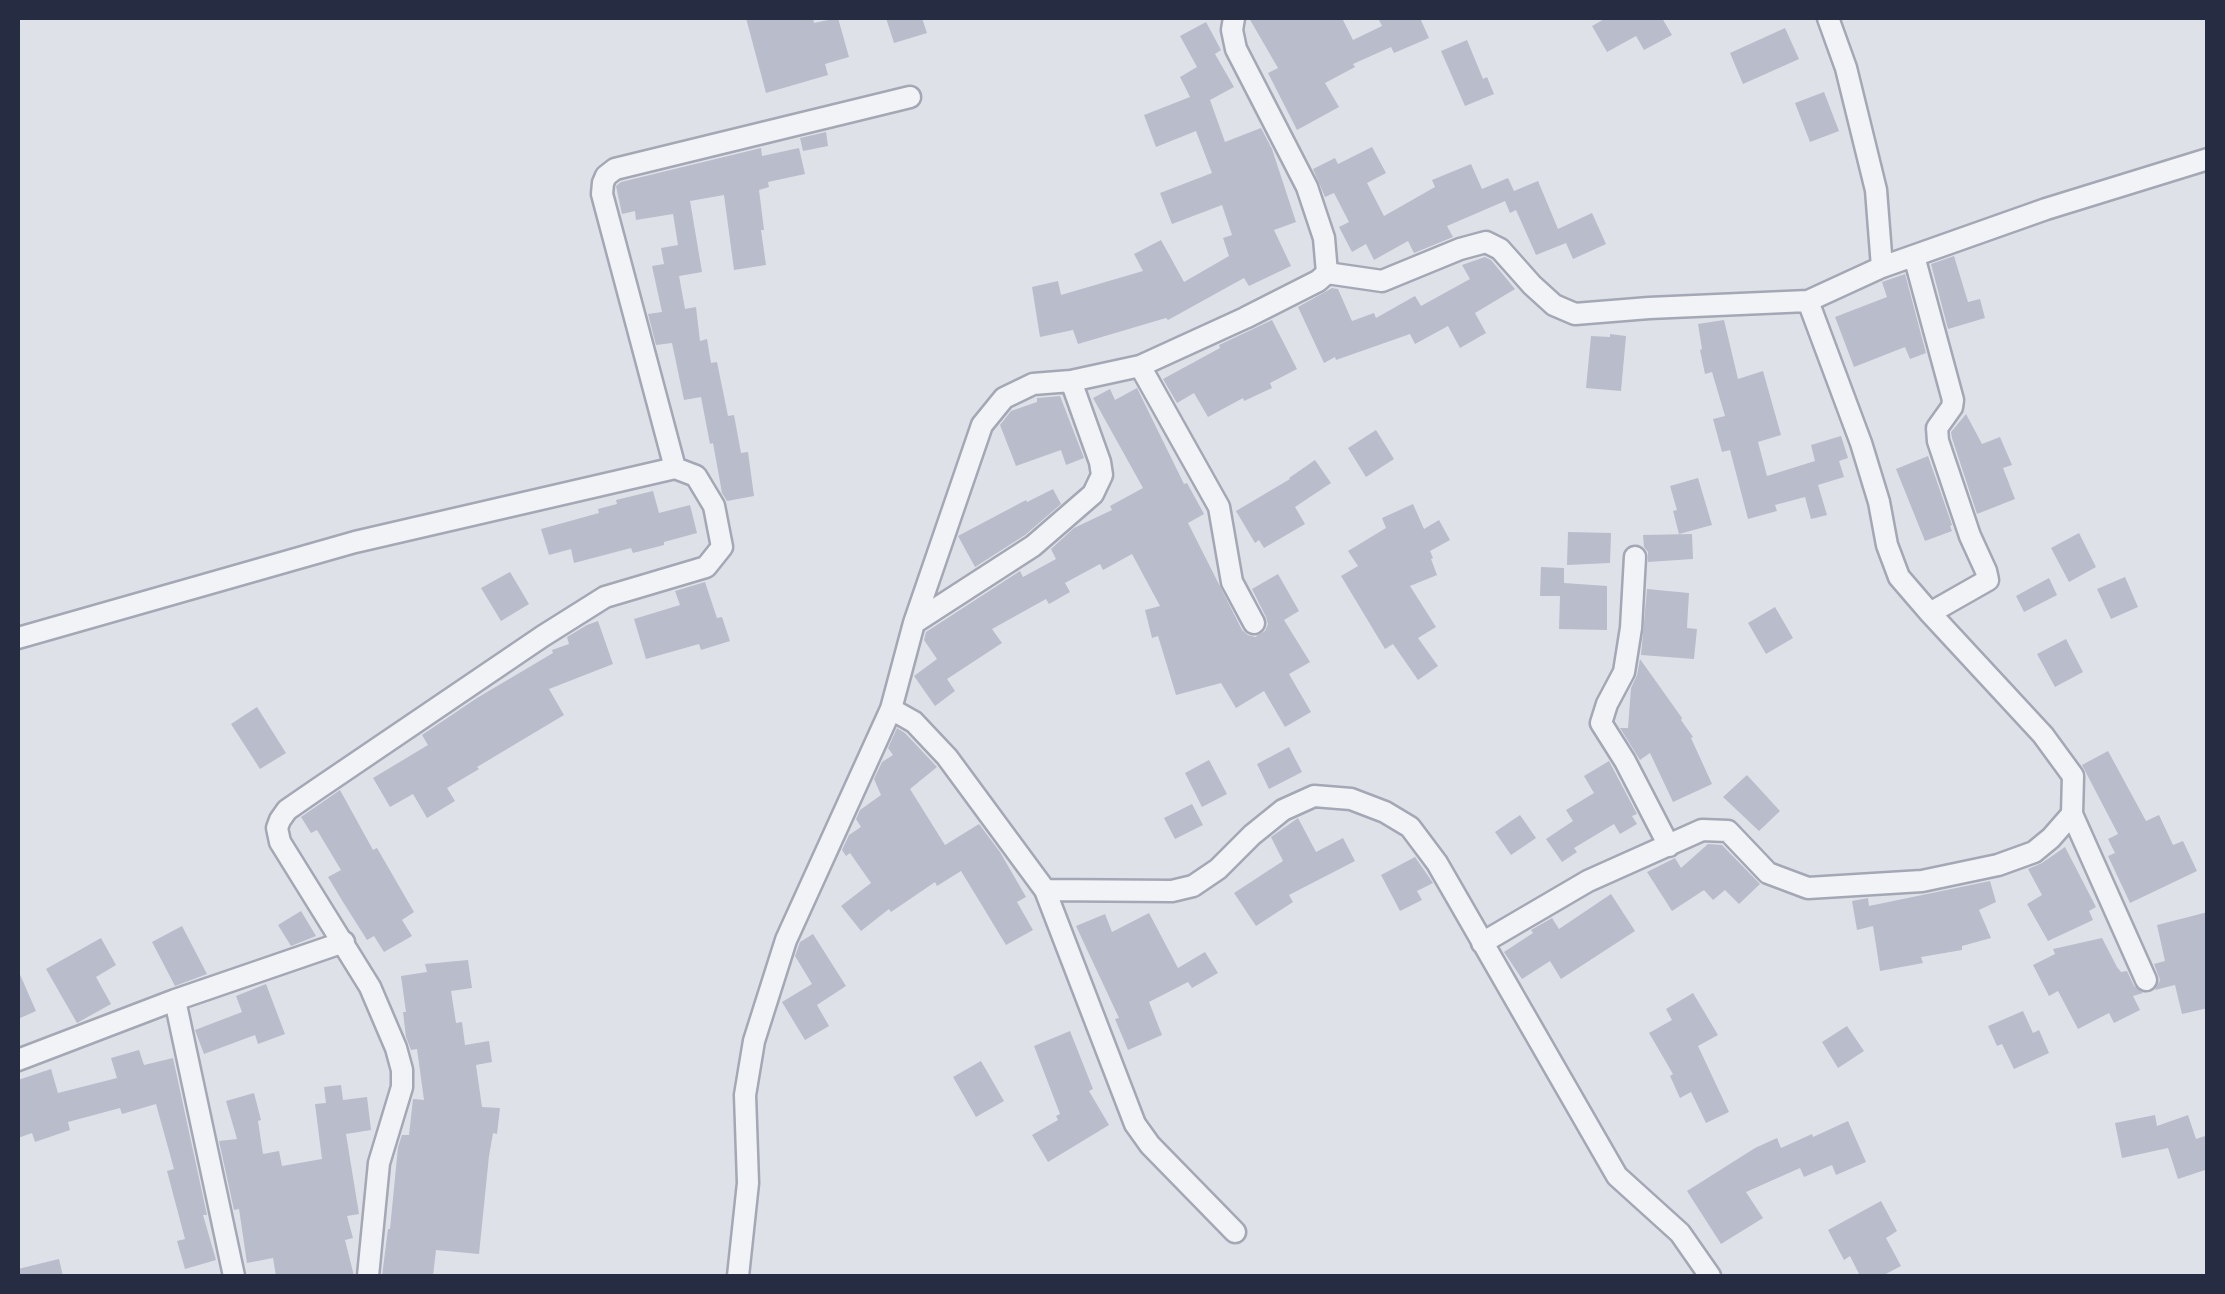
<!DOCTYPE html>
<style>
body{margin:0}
#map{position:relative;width:2225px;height:1294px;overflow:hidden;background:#dfe1e9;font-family:Arial,sans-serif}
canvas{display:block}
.frame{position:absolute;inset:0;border:20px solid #262c42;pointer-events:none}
</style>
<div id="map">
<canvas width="2225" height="1294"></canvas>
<div class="frame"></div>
</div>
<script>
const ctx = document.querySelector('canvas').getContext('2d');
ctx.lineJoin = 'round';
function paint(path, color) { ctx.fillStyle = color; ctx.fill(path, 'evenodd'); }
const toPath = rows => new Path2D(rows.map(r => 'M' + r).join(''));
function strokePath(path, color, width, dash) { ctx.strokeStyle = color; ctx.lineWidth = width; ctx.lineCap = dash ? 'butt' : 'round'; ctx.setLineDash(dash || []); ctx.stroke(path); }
paint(toPath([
 [746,18,813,18,814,23,838,18,849,57,825,64,828,75,766,93],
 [886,18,922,18,927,33,894,43],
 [1249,18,1342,18,1353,40,1382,26,1378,18,1420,18,1429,38,1394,53,1391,47,1353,64,1355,67,1325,83,1339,107,1297,130,1268,73,1278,68],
 [1606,18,1662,18,1672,35,1644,50,1636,36,1607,52,1592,26],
 [1206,22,1221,50,1215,54,1234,87,1210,100,1225,142,1261,128,1272,149,1296,222,1274,230,1291,266,1249,286,1244,278,1168,320,1166,318,1078,344,1073,330,1040,337,1032,287,1058,281,1061,295,1143,271,1134,254,1161,240,1184,282,1229,256,1223,238,1232,235,1222,205,1172,224,1160,193,1212,173,1196,131,1156,147,1144,115,1190,97,1180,77,1197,67,1180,36],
 [1785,28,1799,59,1743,84,1730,53],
 [1467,40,1483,79,1487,77,1494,94,1465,106,1441,51],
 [1824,92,1839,131,1810,142,1795,103],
 [826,132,828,146,803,151,800,138],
 [1372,147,1386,173,1367,183,1384,216,1435,187,1432,180,1471,164,1482,189,1508,178,1514,191,1538,181,1558,229,1592,213,1606,244,1573,259,1566,243,1536,255,1516,210,1510,213,1505,201,1447,226,1453,237,1414,253,1408,241,1374,260,1366,244,1352,252,1339,227,1349,222,1334,193,1325,197,1313,169,1335,158,1338,164],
 [761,148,762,156,799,148,805,174,768,182,769,187,759,190,764,230,761,230,766,265,734,270,724,195,690,201,702,272,679,276,685,309,696,307,700,341,707,339,711,363,717,362,728,416,734,415,741,453,748,452,754,496,727,501,722,493,713,443,710,444,701,397,684,400,672,343,656,345,648,314,662,312,652,266,664,264,661,248,678,245,673,214,636,220,635,211,622,214,616,186,621,182],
 [1954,256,1968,302,1980,299,1985,318,1948,329,1931,264],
 [1485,257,1491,260,1515,289,1475,313,1486,333,1460,348,1448,326,1415,344,1410,334,1336,360,1335,357,1324,363,1298,307,1332,288,1338,289,1352,321,1374,313,1376,318,1415,296,1421,306,1470,279,1462,265],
 [1905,274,1926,353,1910,359,1905,347,1854,367,1835,317,1887,297,1882,282],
 [1272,320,1297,369,1270,383,1272,388,1244,401,1243,398,1208,417,1194,393,1177,403,1163,379,1220,348,1219,345],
 [1724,320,1738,379,1763,371,1781,435,1758,442,1767,476,1815,461,1811,445,1841,436,1848,458,1839,461,1844,477,1818,485,1827,515,1811,519,1805,497,1775,505,1777,511,1748,519,1730,450,1722,452,1713,419,1725,416,1712,372,1705,374,1700,350,1702,349,1698,324],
 [1610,334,1626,336,1621,391,1586,388,1591,336,1610,337],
 [1137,388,1184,484,1187,483,1204,514,1188,523,1242,630,1248,635,1255,637,1265,631,1268,624,1266,617,1252,589,1278,574,1299,611,1284,620,1310,662,1289,674,1311,712,1285,727,1264,691,1236,708,1221,683,1176,695,1158,636,1152,638,1145,610,1160,606,1132,554,1103,570,1100,564,1065,583,1070,592,1049,604,1046,599,992,629,1002,643,947,679,955,691,935,706,914,676,937,659,924,640,926,632,1020,571,1023,577,1056,559,1051,549,1074,528,1112,510,1110,506,1143,488,1093,398,1110,389,1115,400],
 [1060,396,1084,458,1066,465,1061,450,1016,466,1000,425,1011,411,1037,402,1037,398],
 [1966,414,1982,444,2000,437,2012,465,2003,468,2015,499,1977,514,1952,438,1951,432],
 [1376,430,1394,459,1366,477,1348,448],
 [1928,456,1952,525,1950,526,1952,531,1925,541,1896,469],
 [1315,460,1331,483,1295,507,1305,524,1264,548,1259,540,1255,543,1236,511,1290,479,1289,478],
 [1698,478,1712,525,1679,534,1673,511,1677,510,1670,486],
 [1053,489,1061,504,1025,535,975,567,958,536,1026,500,1027,502],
 [653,491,659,513,690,505,697,533,664,542,664,545,633,553,631,548,574,563,571,549,549,555,541,529,599,513,598,509,617,504,616,500],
 [1413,504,1424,529,1439,520,1450,540,1430,551,1433,558,1431,559,1437,575,1410,586,1436,627,1418,638,1438,666,1418,680,1393,644,1385,649,1341,576,1358,566,1348,551,1386,528,1382,518],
 [1568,532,1611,533,1610,563,1567,565],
 [2079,533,2096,567,2069,582,2051,548],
 [1692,534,1693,559,1648,562,1648,552,1644,547,1643,535],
 [1541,567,1564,568,1564,583,1607,586,1607,630,1559,629,1560,596,1540,596],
 [510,572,529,604,501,621,481,588],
 [2125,577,2138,607,2111,619,2097,589],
 [2049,578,2057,595,2024,612,2016,596],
 [705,582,717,618,722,617,730,641,701,650,699,644,646,659,634,619,680,605,675,591],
 [1647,589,1689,593,1687,628,1697,629,1694,659,1641,655],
 [1775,607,1793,638,1766,654,1748,623],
 [598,621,613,664,549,689,564,715,477,767,479,769,447,788,455,801,427,818,413,794,390,807,373,778,428,745,422,735,477,698,553,653,552,650,569,644,567,637,587,625],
 [2066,639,2083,672,2055,687,2037,654],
 [1640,659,1682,718,1681,720,1693,737,1691,738,1712,784,1673,802,1650,753,1640,760,1620,728,1628,728,1631,688,1637,675],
 [257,707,286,753,260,769,231,724],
 [897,728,905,733,937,767,910,789,945,845,979,824,1000,852,1026,897,1017,902,1033,930,1006,945,961,871,937,886,935,882,891,912,889,909,861,931,841,906,871,883,850,853,846,856,842,850,849,835,861,827,856,819,860,810,881,795,874,779,882,762,893,755,888,748],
 [1289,747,1302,772,1269,789,1257,764],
 [2108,751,2146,821,2159,815,2173,845,2183,841,2197,871,2130,903,2108,856,2115,853,2108,839,2118,834,2082,765],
 [1209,760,1227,794,1202,807,1185,773],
 [1609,761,1637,814,1632,816,1637,824,1620,834,1614,824,1574,848,1577,852,1562,862,1546,839,1573,821,1566,810,1594,793,1584,776],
 [1747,775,1780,811,1759,831,1723,797],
 [340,790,373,850,377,848,414,912,402,920,412,936,384,952,374,936,367,940,343,902,328,877,341,870,317,830,311,833,301,817],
 [1192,804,1203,825,1175,839,1164,818],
 [1520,815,1536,838,1511,855,1495,832],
 [1298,818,1316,852,1343,838,1355,861,1289,895,1293,902,1256,926,1234,893,1283,861,1271,837],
 [1708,844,1722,845,1760,884,1739,904,1725,890,1713,900,1704,890,1672,911,1647,872,1675,858,1681,868],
 [2065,847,2096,907,2089,911,2093,920,2048,941,2027,904,2042,895,2028,869,2042,863],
 [1415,857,1433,883,1417,891,1422,900,1400,911,1381,875],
 [1990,881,1996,902,1979,910,1991,938,1962,946,1962,950,1921,957,1923,963,1880,971,1873,926,1857,930,1852,901,1868,898,1869,906],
 [1611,894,1635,931,1561,979,1550,961,1522,979,1504,952,1533,933,1531,930,1552,918,1559,929],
 [301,911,316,936,291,946,278,925],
 [2208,912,2208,1008,2182,1014,2175,985,2155,990,2160,980,2154,964,2165,961,2157,925],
 [1149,913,1178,968,1205,952,1218,973,1192,988,1188,982,1149,1002,1162,1035,1128,1050,1115,1019,1119,1018,1076,926,1105,914,1112,932],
 [182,926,207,974,175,986,152,942],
 [813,934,846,986,817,1005,829,1026,805,1040,782,1002,812,984,795,956,800,942],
 [101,938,116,965,96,977,111,1004,77,1023,46,969],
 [2102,938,2117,967,2121,972,2127,971,2134,986,2143,993,2133,996,2140,1010,2114,1023,2109,1013,2078,1029,2058,991,2049,996,2033,965,2055,954,2053,949],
 [468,960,472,988,451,991,456,1023,462,1022,465,1045,489,1041,492,1062,476,1065,482,1107,500,1108,497,1134,493,1133,489,1156,479,1254,436,1250,433,1276,382,1276,388,1229,390,1229,398,1147,402,1135,409,1135,413,1099,424,1100,417,1049,411,1050,406,1037,403,1012,406,1012,401,976,427,972,425,964],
 [18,970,36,1011,18,1019],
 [266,984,285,1034,258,1044,255,1035,204,1054,195,1030,242,1012,236,996],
 [1693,993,1718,1035,1698,1046,1729,1112,1706,1123,1691,1092,1680,1098,1670,1076,1673,1074,1649,1033,1672,1020,1666,1009],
 [2023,1011,2033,1033,2039,1030,2049,1053,2014,1069,2002,1044,1997,1046,1988,1026],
 [1847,1026,1864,1051,1838,1068,1822,1042],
 [1070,1031,1093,1089,1089,1091,1109,1125,1048,1162,1032,1135,1058,1120,1056,1116,1060,1114,1034,1046],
 [139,1050,144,1065,173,1058,207,1215,203,1215,216,1260,185,1269,177,1241,185,1239,167,1171,174,1169,156,1104,122,1114,120,1108,68,1122,70,1130,35,1142,32,1133,18,1138,18,1080,51,1069,58,1093,117,1078,111,1058],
 [981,1061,1004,1101,976,1117,953,1077],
 [341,1085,343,1100,367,1097,371,1130,346,1134,359,1214,347,1216,353,1238,345,1240,354,1276,276,1276,273,1258,247,1263,239,1209,234,1210,219,1141,237,1139,226,1101,254,1093,261,1120,258,1121,263,1154,279,1151,282,1166,322,1159,315,1104,326,1103,324,1087],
 [2155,1115,2157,1126,2188,1115,2196,1139,2208,1135,2208,1169,2178,1179,2168,1148,2122,1158,2115,1123],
 [1848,1121,1866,1162,1836,1175,1832,1165,1804,1177,1800,1168,1746,1192,1763,1218,1721,1244,1687,1191,1755,1148,1777,1138,1781,1148,1812,1134,1813,1137],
 [1881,1201,1897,1231,1886,1238,1901,1266,1882,1276,1860,1276,1850,1256,1844,1260,1828,1230],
 [59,1259,63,1276,18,1276,18,1269]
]), '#b9bcca');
const minor = toPath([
 [1828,18,1846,68,1876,190,1882,267],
 [1914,256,1953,400,1952,407,1937,428,1938,441,1970,536,1986,571,1988,580,1930,613],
 [1327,273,1382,281,1460,249,1486,242,1500,249,1532,285,1554,305,1575,314,1649,308,1808,301,1882,267,2046,209,2208,159],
 [1808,301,1861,443,1879,502,1887,545,1899,577,1930,613,2043,735,2073,776,2072,814,2146,980],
 [1140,366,1219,507,1232,582,1254,623],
 [675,468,602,194,603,183,606,176,615,169,910,97],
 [1635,557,1631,628,1624,672,1607,704,1601,723,1625,761,1669,846],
 [914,623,1033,546,1093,494,1102,475,1100,462,1071,381],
 [18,638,355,542,675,468,696,476,714,506,722,547,706,567,605,597,543,636,316,790,287,810,280,820,277,828,280,842,370,987,396,1048,402,1070,402,1087,379,1163,368,1276],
 [891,709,914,722,947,757,1045,890,1135,1124,1150,1145,1235,1232],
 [1045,890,1172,891,1193,886,1218,869,1252,835,1283,810,1314,796,1351,799,1385,812,1410,827,1437,863,1617,1176,1680,1233,1710,1276],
 [1482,943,1588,881,1702,830,1728,831,1768,873,1808,888,1922,881,1998,865,2034,852,2051,838,2072,814],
 [175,1000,234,1276],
 [18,1060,175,1000,344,942],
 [738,1276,748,1183,745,1095,754,1041,786,940,891,709,914,623,982,425,1004,398,1033,384,1071,381,1140,366,1245,318,1318,281,1327,273,1324,238,1307,187,1236,49,1232,30,1234,18]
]);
strokePath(minor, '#a4a7b4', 25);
strokePath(minor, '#f2f3f7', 20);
</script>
